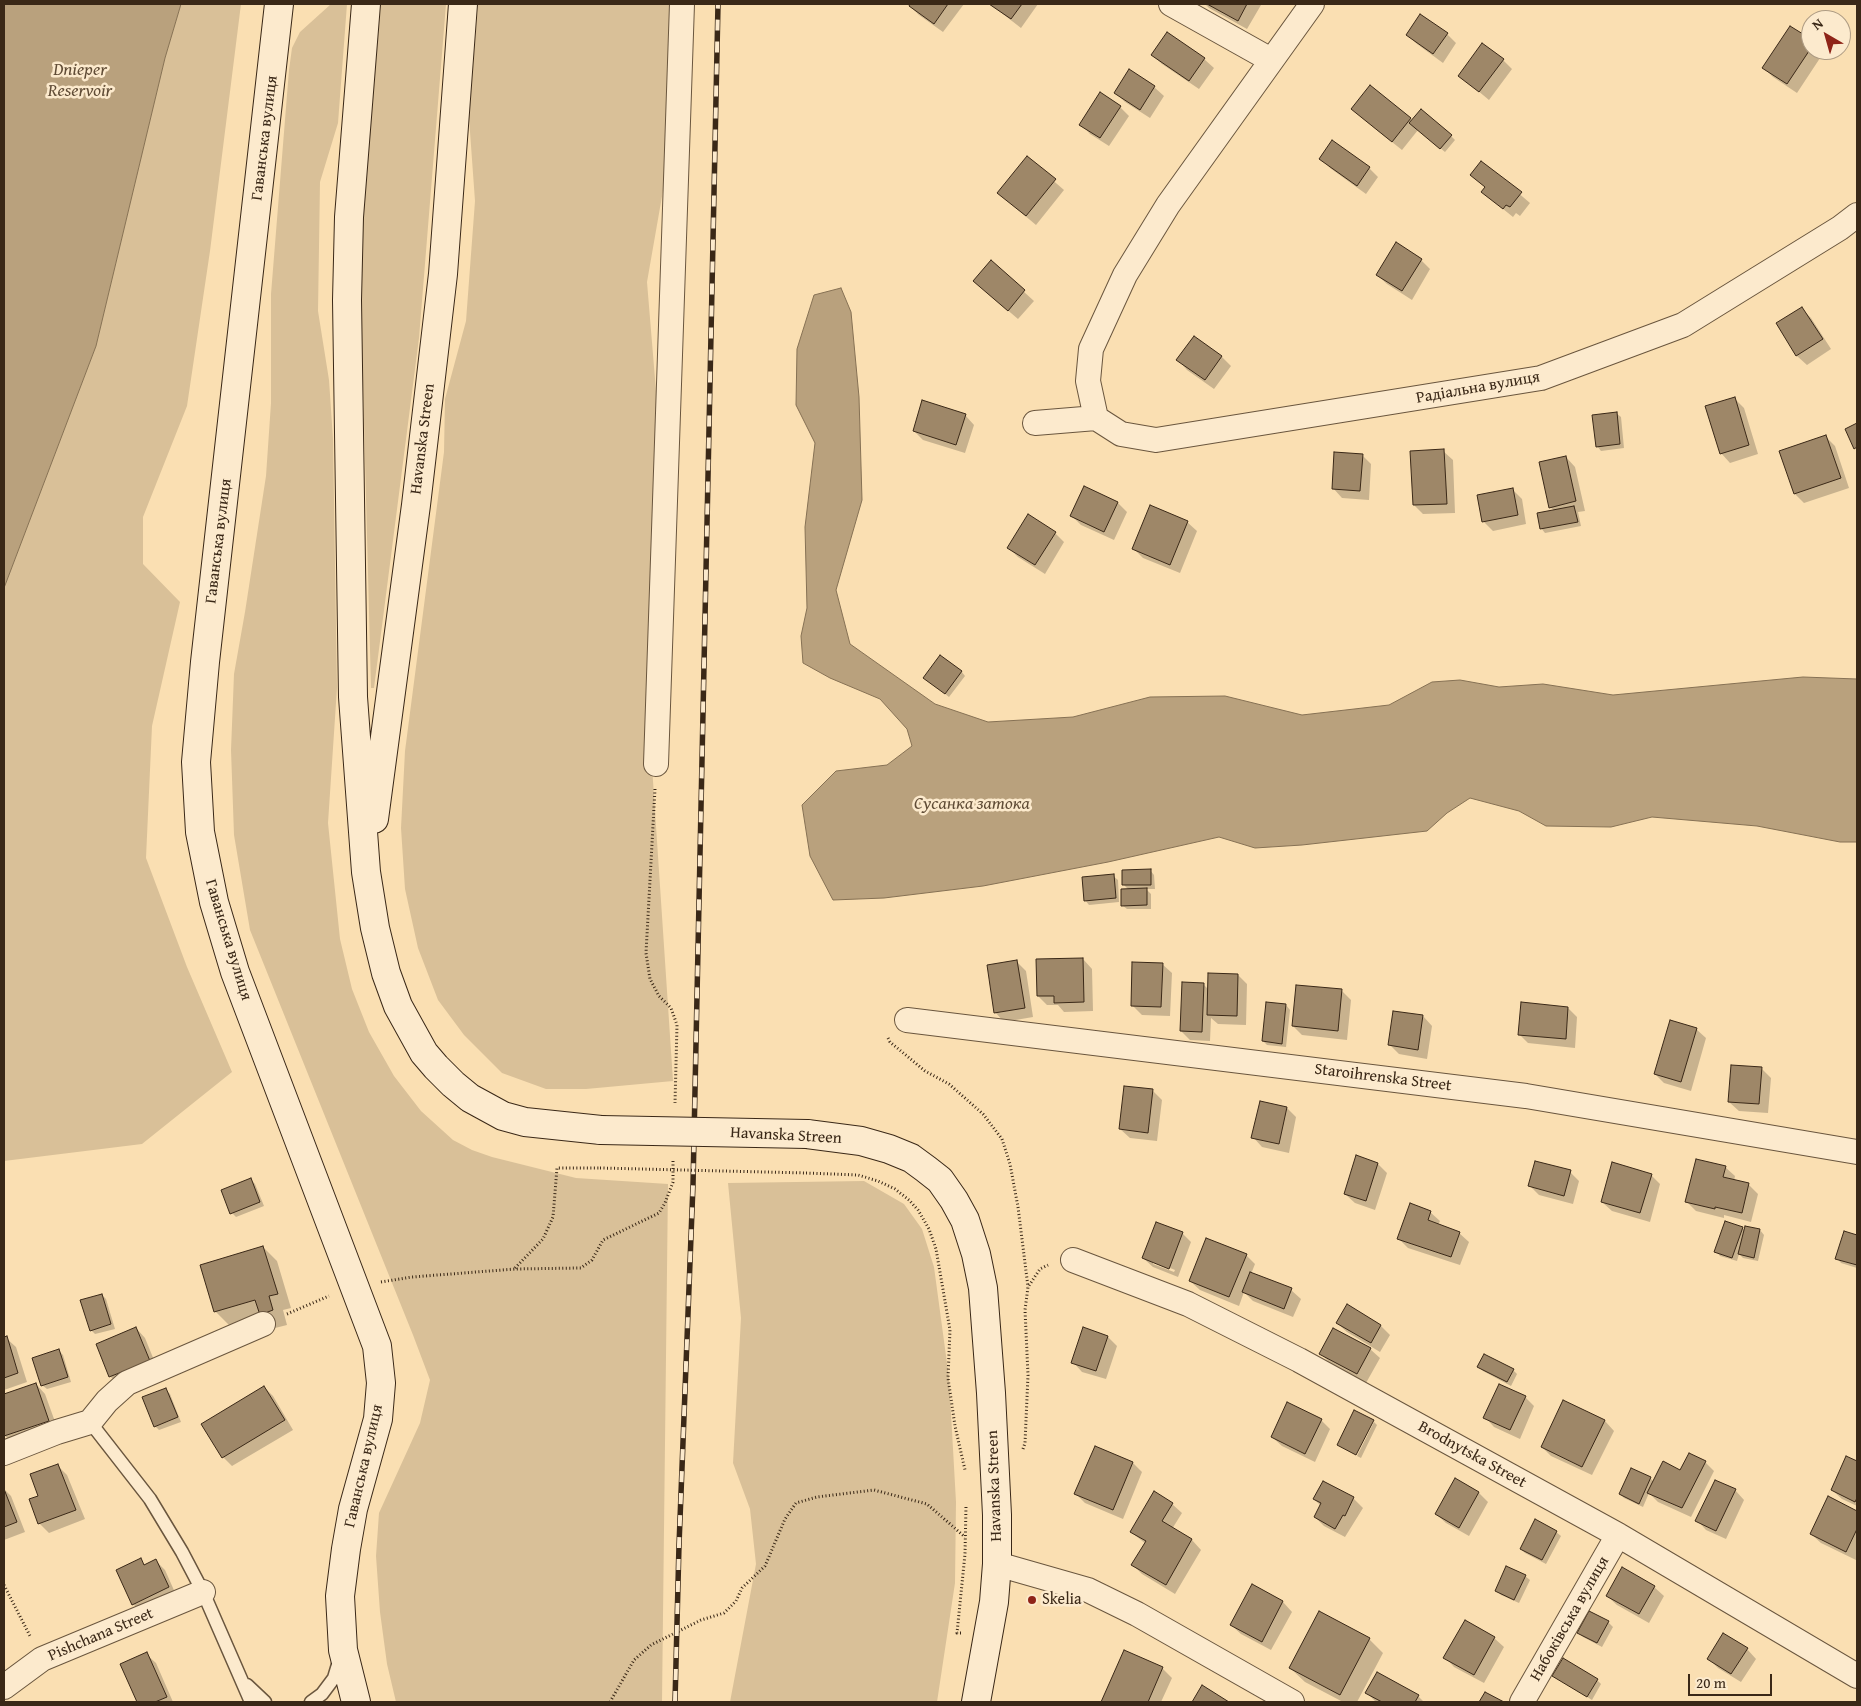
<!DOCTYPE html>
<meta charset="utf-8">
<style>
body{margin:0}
#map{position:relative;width:1861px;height:1706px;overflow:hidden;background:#fadfb2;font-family:"Gentium Book Plus",serif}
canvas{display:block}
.frame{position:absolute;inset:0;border:5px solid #3a2817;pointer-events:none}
.north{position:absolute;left:1801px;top:10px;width:50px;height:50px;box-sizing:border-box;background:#fceacd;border:1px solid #ae9c84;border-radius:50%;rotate:322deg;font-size:14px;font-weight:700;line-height:20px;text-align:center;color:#3a2817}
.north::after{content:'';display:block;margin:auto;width:18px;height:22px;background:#8f2418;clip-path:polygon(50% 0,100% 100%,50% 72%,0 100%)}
.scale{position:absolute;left:1688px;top:1674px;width:84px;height:22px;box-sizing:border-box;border:2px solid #3a2817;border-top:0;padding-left:6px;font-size:15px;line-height:18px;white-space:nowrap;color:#3a2817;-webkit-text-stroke:4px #fceacd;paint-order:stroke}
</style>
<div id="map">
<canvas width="1861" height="1706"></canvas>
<div class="frame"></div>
<div class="north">N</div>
<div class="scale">20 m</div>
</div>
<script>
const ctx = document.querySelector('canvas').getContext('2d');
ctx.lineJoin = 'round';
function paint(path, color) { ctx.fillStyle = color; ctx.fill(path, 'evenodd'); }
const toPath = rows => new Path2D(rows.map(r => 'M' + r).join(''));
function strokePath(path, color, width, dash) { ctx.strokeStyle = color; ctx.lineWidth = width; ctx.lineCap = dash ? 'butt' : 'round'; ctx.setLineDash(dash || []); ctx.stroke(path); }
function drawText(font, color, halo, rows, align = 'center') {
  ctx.font = font + ' "Gentium Book Plus",serif'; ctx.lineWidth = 5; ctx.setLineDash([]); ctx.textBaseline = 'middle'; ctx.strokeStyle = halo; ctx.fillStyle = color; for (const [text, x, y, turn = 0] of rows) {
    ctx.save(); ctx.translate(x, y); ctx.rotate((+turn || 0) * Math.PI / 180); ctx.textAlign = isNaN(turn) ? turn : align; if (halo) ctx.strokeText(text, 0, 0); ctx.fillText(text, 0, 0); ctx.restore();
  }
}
paint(toPath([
 [181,4,241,4,210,251,187,406,143,517,143,564,180,602,152,726,146,858,187,967,232,1072,142,1144,4,1161,4,588,96,346,165,58],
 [331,4,347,4,338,123,320,182,318,311,329,380,333,439,337,688,328,823,340,939,352,989,369,1032,394,1076,421,1111,453,1140,472,1150,492,1157,576,1178,668,1184,662,1702,396,1702,387,1664,380,1612,376,1556,379,1513,420,1423,430,1380,413,1335,250,930,234,835,231,750,234,674,245,612,266,476,271,403,271,294,289,70,292,48,300,32],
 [381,4,446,4,419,338,374,688,371,688,361,308,361,236],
 [478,4,670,4,668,162,647,282,657,403,651,751,673,1081,586,1089,546,1089,502,1073,464,1035,438,1000,418,948,405,889,401,828,405,751,444,452,445,399,466,321,475,201,469,118],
 [864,1181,904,1204,922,1229,934,1267,949,1378,956,1502,955,1583,937,1702,730,1702,756,1564,750,1509,733,1463,741,1318,728,1183]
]), '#d9c098');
const water = toPath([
 [4,4,181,4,165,58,96,346,4,588,4,4],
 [841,288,851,312,859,397,862,500,836,590,850,644,935,704,988,722,1073,717,1150,697,1225,696,1302,715,1389,705,1432,682,1460,680,1499,687,1543,684,1613,695,1803,677,1857,679,1857,842,1840,842,1757,826,1652,817,1611,827,1546,826,1519,811,1470,798,1447,813,1427,831,1302,845,1255,848,1219,837,1108,862,983,886,884,898,833,900,810,856,802,805,836,771,887,765,912,746,907,729,880,699,830,678,803,663,801,636,807,608,805,527,815,443,796,405,797,349,814,295,841,288]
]);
paint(water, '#b9a17d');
strokePath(water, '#867154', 1);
paint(toPath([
 [912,4,964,4,943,32,919,15,910,6],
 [990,4,1038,4,1021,28],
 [1205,4,1260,4,1261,5,1247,29,1209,8],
 [1447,34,1456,43,1443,63,1417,44,1407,35],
 [1811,41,1811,50,1821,50,1824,52,1797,93,1773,77,1764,68],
 [1152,55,1204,59,1214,68,1199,89,1162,64],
 [1503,60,1512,69,1489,100,1459,75],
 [1154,87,1164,96,1150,118,1125,102,1116,93],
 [1371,87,1413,121,1451,136,1455,140,1445,152,1418,130,1402,150,1362,118],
 [1120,107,1129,116,1109,146,1090,134,1081,124],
 [1027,158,1064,190,1036,225,998,193],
 [1321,158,1369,168,1378,177,1366,194,1330,168],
 [1482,162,1530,203,1520,216,1516,213,1513,217,1482,192,1486,188,1472,175],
 [1421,260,1430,269,1412,300,1387,284,1377,275],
 [991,262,1034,301,1018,319,984,290],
 [1802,309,1811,318,1831,349,1807,365,1797,356,1777,324],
 [1221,356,1231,366,1214,389,1187,370,1178,360],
 [1734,398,1744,408,1758,454,1730,463,1721,453],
 [1616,413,1621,417,1624,448,1601,451,1597,446],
 [965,415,974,425,965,453,923,440,914,431],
 [1826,437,1835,446,1849,488,1804,503,1795,494,1780,452],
 [1443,451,1453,460,1455,513,1423,514,1414,505],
 [1362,455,1371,464,1369,500,1342,498,1333,488],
 [1566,457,1575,467,1585,511,1578,512,1581,526,1545,533,1541,528,1555,511,1550,507],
 [1085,487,1118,503,1127,512,1114,540,1081,525,1071,515],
 [1513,490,1522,499,1526,524,1493,531,1483,521],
 [1187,522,1197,531,1180,573,1143,558,1134,549],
 [1055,533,1064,542,1045,574,1018,557,1009,548],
 [961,671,965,676,949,697,925,678],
 [1150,870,1154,875,1155,889,1146,889,1151,894,1151,909,1127,909,1122,905,1129,890,1124,885],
 [1113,876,1118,880,1119,902,1089,905,1085,900],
 [1083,959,1092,969,1093,1011,1064,1012,1058,1005,1047,1005,1038,996],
 [1017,962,1026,971,1033,1017,1004,1022,995,1012],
 [1162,964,1172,973,1170,1016,1142,1015,1132,1005],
 [1238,975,1247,984,1246,1025,1218,1024,1211,1018,1210,1041,1190,1040,1181,1031,1203,984,1209,990],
 [1341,990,1351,1000,1347,1040,1302,1035,1293,1026],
 [1286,1005,1290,1010,1286,1047,1267,1045,1263,1041],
 [1568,1008,1577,1017,1575,1048,1528,1043,1519,1034],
 [1423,1016,1432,1026,1427,1059,1399,1054,1390,1045],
 [1696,1029,1706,1038,1691,1091,1664,1083,1655,1074],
 [1761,1068,1771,1078,1768,1113,1739,1111,1729,1102],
 [1152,1090,1162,1100,1157,1141,1130,1138,1120,1129],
 [1287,1108,1296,1117,1289,1153,1262,1147,1253,1137],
 [1357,1157,1378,1164,1387,1173,1375,1210,1355,1203,1345,1194],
 [1725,1167,1735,1176,1734,1181,1749,1185,1758,1194,1751,1222,1724,1215,1724,1218,1696,1211,1687,1202],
 [1570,1172,1579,1181,1573,1204,1539,1195,1530,1186],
 [1651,1175,1660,1184,1650,1222,1612,1211,1602,1202],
 [251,1180,255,1184,264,1206,236,1217,232,1213],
 [1430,1212,1440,1221,1438,1225,1459,1233,1469,1242,1460,1265,1408,1248,1399,1239],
 [1746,1227,1760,1230,1764,1235,1758,1261,1743,1258,1739,1254,1737,1261,1720,1256,1716,1251,1742,1228,1745,1230],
 [1182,1233,1191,1242,1178,1277,1153,1267,1143,1258],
 [1153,1261,1175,1270,1174,1272,1153,1264],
 [1844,1233,1857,1236,1857,1268,1841,1263,1837,1258],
 [263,1247,277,1261,291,1308,283,1310,287,1325,275,1328,263,1316,230,1326,215,1311],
 [1246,1255,1255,1264,1251,1274,1291,1290,1301,1299,1293,1317,1253,1301,1244,1292,1239,1306,1200,1290,1190,1281],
 [102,1295,106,1299,115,1329,95,1334,91,1330],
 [1347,1306,1381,1326,1390,1335,1380,1352,1347,1332,1337,1323],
 [136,1328,145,1338,158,1370,120,1386,110,1376],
 [1108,1337,1117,1346,1106,1379,1082,1372,1073,1362],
 [6,1338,16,1347,27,1382,4,1390,4,1339],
 [1370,1349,1380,1358,1366,1383,1330,1363,1321,1354],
 [59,1351,63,1355,71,1382,47,1389,42,1385],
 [1479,1367,1513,1370,1517,1374,1511,1386,1483,1371],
 [36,1384,45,1394,58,1430,15,1445,5,1436,4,1431,4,1395],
 [264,1387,273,1396,293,1430,232,1466,223,1457],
 [166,1390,170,1394,181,1422,159,1430,155,1426],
 [1525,1397,1534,1406,1520,1439,1494,1427,1485,1417],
 [1564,1402,1605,1421,1614,1431,1592,1475,1551,1456,1542,1447],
 [1321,1420,1330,1429,1315,1462,1282,1446,1272,1437],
 [1374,1422,1377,1425,1361,1458,1357,1456],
 [1847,1458,1857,1462,1857,1506,1842,1499,1832,1490],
 [1705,1462,1714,1471,1691,1517,1658,1502,1649,1493,1643,1507,1624,1498,1620,1494,1650,1478,1654,1482],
 [1133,1463,1142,1472,1123,1519,1085,1503,1076,1494],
 [57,1465,67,1475,85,1519,49,1533,39,1523,39,1496],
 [1455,1480,1479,1493,1488,1502,1469,1536,1446,1523,1436,1514],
 [1323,1483,1353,1498,1363,1508,1345,1537,1324,1526,1315,1517,1321,1506,1314,1499],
 [4,1489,11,1496,25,1532,4,1540],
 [1735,1490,1744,1500,1726,1539,1706,1530,1697,1520],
 [1829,1498,1857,1512,1857,1557,1856,1560,1821,1543,1811,1534],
 [1172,1504,1182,1513,1172,1529,1192,1540,1201,1550,1175,1594,1142,1574,1133,1565,1146,1544,1131,1532],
 [1556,1532,1561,1536,1546,1564,1525,1553,1521,1549],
 [140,1560,146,1566,156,1561,165,1570,177,1597,143,1613,133,1604],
 [1525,1576,1530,1580,1519,1603,1501,1595,1496,1590],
 [1252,1586,1283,1602,1292,1612,1271,1650,1241,1634,1231,1625],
 [1654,1587,1664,1596,1649,1623,1617,1605,1607,1596],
 [1590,1612,1608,1622,1613,1627,1602,1647,1583,1637,1579,1633],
 [1465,1621,1494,1638,1504,1647,1484,1683,1454,1667,1445,1657],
 [1369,1639,1383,1653,1357,1702,1343,1702,1305,1682,1290,1668],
 [1747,1649,1756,1659,1741,1682,1718,1668,1709,1659],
 [146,1654,156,1663,173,1702,139,1702,122,1665],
 [1162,1668,1172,1678,1161,1702,1102,1702],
 [1554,1676,1597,1680,1601,1684,1592,1700],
 [1367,1693,1418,1696,1424,1702,1376,1702]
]), '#0003');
const building = toPath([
 [910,4,948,4,934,24,909,6,910,4],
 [989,4,1022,4,1011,19,989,4],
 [1207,4,1247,4,1238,21,1207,4],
 [1420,14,1448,33,1433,54,1406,35,1420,14],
 [1790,26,1811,39,1811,48,1787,84,1762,68,1790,26],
 [1167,32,1205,58,1189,81,1151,55,1167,32],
 [1482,43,1504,59,1479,92,1458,76,1482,43],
 [1129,69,1155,86,1140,110,1114,93,1129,69],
 [1370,85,1411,118,1392,142,1351,109,1370,85],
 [1100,92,1121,106,1100,138,1079,125,1100,92],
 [1421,109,1452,135,1440,149,1409,123,1421,109],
 [1332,140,1370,167,1357,186,1319,159,1332,140],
 [1027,156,1056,179,1026,216,997,193,1027,156],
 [1481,161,1522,192,1510,207,1506,205,1503,209,1481,192,1485,187,1470,175,1481,161],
 [1396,242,1422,259,1402,291,1376,275,1396,242],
 [991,260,1025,290,1008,311,973,281,991,260],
 [1802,307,1823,339,1796,356,1776,323,1802,307],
 [1194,336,1222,356,1205,380,1176,360,1194,336],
 [1735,397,1749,445,1720,454,1705,406,1735,397],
 [922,400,966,414,956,445,913,431,922,400],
 [1617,412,1620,444,1596,447,1592,415,1617,412],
 [1857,423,1857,447,1854,449,1845,429,1857,423],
 [1826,435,1841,478,1794,494,1779,451,1826,435],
 [1444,449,1447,504,1413,505,1410,451,1444,449],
 [1334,452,1363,454,1360,491,1332,489,1334,452],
 [1566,456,1576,501,1549,508,1539,462,1566,456],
 [1084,486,1118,502,1104,532,1070,516,1084,486],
 [1513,488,1518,515,1482,522,1477,495,1513,488],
 [1150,505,1188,521,1170,565,1132,549,1150,505],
 [1574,506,1578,522,1540,529,1537,513,1574,506],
 [1028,514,1056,532,1035,565,1007,548,1028,514],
 [940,655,962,671,945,694,923,678,940,655],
 [1151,869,1151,885,1122,885,1122,870,1151,869],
 [1114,874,1116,898,1084,901,1082,877,1114,874],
 [1147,888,1147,905,1121,906,1121,889,1147,888],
 [1083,958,1084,1002,1054,1003,1054,996,1037,996,1036,959,1083,958],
 [1017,960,1025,1008,994,1013,987,965,1017,960],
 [1132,962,1163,963,1161,1007,1131,1006,1132,962],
 [1208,973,1238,974,1237,1016,1207,1015,1208,973],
 [1182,982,1204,983,1202,1032,1180,1031,1182,982],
 [1296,985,1342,989,1338,1031,1292,1026,1296,985],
 [1266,1002,1286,1004,1282,1044,1262,1041,1266,1002],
 [1521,1002,1568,1007,1566,1039,1518,1035,1521,1002],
 [1393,1011,1423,1015,1418,1050,1388,1045,1393,1011],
 [1670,1020,1697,1028,1681,1082,1654,1074,1670,1020],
 [1731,1065,1762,1067,1759,1104,1728,1102,1731,1065],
 [1124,1086,1153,1089,1148,1133,1119,1129,1124,1086],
 [1260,1101,1287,1107,1279,1144,1251,1138,1260,1101],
 [1356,1155,1378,1163,1366,1201,1344,1194,1356,1155],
 [1696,1159,1726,1166,1723,1177,1749,1183,1742,1213,1715,1207,1715,1209,1685,1202,1696,1159],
 [1535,1161,1571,1170,1564,1196,1528,1186,1535,1161],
 [1612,1162,1652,1174,1640,1213,1601,1202,1612,1162],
 [251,1178,260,1202,230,1214,221,1190,251,1178],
 [1410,1203,1431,1211,1428,1220,1460,1232,1451,1257,1397,1239,1410,1203],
 [1725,1221,1743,1227,1732,1258,1714,1252,1725,1221],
 [1156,1222,1183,1232,1169,1269,1142,1258,1156,1222],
 [1745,1226,1760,1229,1754,1258,1738,1254,1745,1226],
 [1844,1231,1857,1235,1857,1265,1835,1259,1844,1231],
 [1206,1238,1247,1254,1229,1297,1189,1281,1206,1238],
 [263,1246,278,1294,269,1296,273,1310,260,1315,255,1300,214,1312,200,1265,263,1246],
 [1250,1272,1292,1288,1284,1309,1242,1292,1250,1272],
 [102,1294,111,1324,90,1331,80,1300,102,1294],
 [1347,1304,1381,1325,1371,1343,1336,1323,1347,1304],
 [136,1327,150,1361,109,1377,96,1344,136,1327],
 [1083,1327,1108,1336,1096,1371,1071,1363,1083,1327],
 [1333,1328,1371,1348,1357,1374,1319,1354,1333,1328],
 [7,1336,18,1373,4,1378,4,1337,7,1336],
 [59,1349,68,1377,41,1386,32,1358,59,1349],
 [1484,1354,1514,1369,1507,1382,1477,1367,1484,1354],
 [36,1383,49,1421,4,1436,4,1394,36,1383],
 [1499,1384,1526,1396,1510,1430,1483,1418,1499,1384],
 [264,1386,285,1420,222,1458,201,1424,264,1386],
 [166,1388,178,1417,154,1427,142,1397,166,1388],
 [1563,1400,1605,1420,1582,1467,1541,1447,1563,1400],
 [1287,1402,1322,1419,1305,1454,1271,1437,1287,1402],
 [1354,1410,1374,1420,1356,1455,1337,1445,1354,1410],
 [1095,1446,1133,1462,1113,1510,1074,1494,1095,1446],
 [1689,1453,1706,1461,1682,1508,1647,1493,1663,1461,1680,1470,1689,1453],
 [1846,1456,1857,1461,1857,1498,1855,1502,1831,1490,1846,1456],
 [58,1464,76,1510,38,1524,29,1499,38,1496,30,1474,58,1464],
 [1631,1468,1651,1477,1639,1504,1619,1494,1631,1468],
 [1455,1478,1479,1492,1459,1528,1435,1514,1455,1478],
 [1715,1480,1736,1489,1716,1531,1695,1521,1715,1480],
 [1323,1481,1354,1497,1345,1516,1343,1515,1335,1529,1314,1517,1321,1503,1313,1499,1323,1481],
 [4,1489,17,1522,4,1527,4,1489],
 [1154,1491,1173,1503,1162,1521,1192,1539,1166,1585,1131,1565,1146,1541,1130,1532,1154,1491],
 [1828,1496,1857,1511,1857,1529,1846,1552,1810,1534,1828,1496],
 [1535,1519,1557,1531,1542,1560,1520,1549,1535,1519],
 [141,1558,144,1565,156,1559,169,1587,132,1605,116,1570,141,1558],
 [1506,1566,1526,1575,1514,1600,1495,1591,1506,1566],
 [1622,1567,1655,1586,1639,1614,1606,1596,1622,1567],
 [1252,1584,1283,1601,1262,1642,1230,1625,1252,1584],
 [1319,1611,1370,1638,1340,1695,1289,1668,1319,1611],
 [1589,1611,1609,1621,1597,1643,1577,1633,1589,1611],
 [1465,1620,1495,1637,1474,1675,1443,1658,1465,1620],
 [1723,1633,1748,1648,1731,1674,1707,1659,1723,1633],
 [1124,1650,1163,1667,1148,1702,1101,1702,1124,1650],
 [147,1652,167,1697,155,1702,137,1702,120,1664,147,1652],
 [1563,1658,1598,1679,1587,1697,1552,1676,1563,1658],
 [1377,1672,1419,1695,1415,1702,1382,1702,1365,1693,1377,1672],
 [1202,1685,1229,1702,1192,1702,1202,1685],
 [1485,1692,1504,1702,1479,1702,1485,1692]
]);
paint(building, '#9e8768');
strokePath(building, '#3a2817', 1);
const lane = toPath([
 [90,1422,150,1499,182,1552,203,1592,251,1702],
 [247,1685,265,1702],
 [311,1702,322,1694,334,1678,340,1658]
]);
const street = toPath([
 [1171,4,1271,60],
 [1096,418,1088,381,1091,349,1125,275,1168,205,1312,4],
 [1035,423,1096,418,1121,434,1156,440,1541,378,1683,325,1840,228,1857,215],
 [656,764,682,4],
 [907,1020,1526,1096,1857,1152],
 [1073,1260,1188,1304,1299,1360,1618,1535,1857,1676],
 [4,1453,57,1432,90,1422,107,1401,127,1383,263,1324],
 [997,1564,1088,1590,1137,1614,1292,1702],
 [4,1687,42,1659,203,1592],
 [1522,1702,1618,1535]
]);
const secondary = toPath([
 [279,4,205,662,196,762,200,832,214,902,235,972,377,1346,381,1383,378,1419,353,1509,346,1549,340,1596,343,1650,356,1702],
 [366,4,349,217,347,300,353,697,366,872,375,928,386,973,398,1006,424,1053,436,1067,453,1084,470,1098,503,1116,525,1122,601,1130],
 [374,819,416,505,443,274,463,4],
 [807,1134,861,1141,889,1149,911,1158,926,1169,940,1180,954,1200,965,1220,976,1254,983,1288,991,1393,997,1515,997,1564,994,1602,976,1702]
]);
strokePath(lane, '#6a563e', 15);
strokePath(street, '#6a563e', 26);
strokePath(secondary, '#3a2817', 30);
strokePath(toPath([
 [655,789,646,953,650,979,659,996,671,1008,677,1025,675,1103],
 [888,1038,890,1042,925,1071,949,1084,983,1114,1002,1139,1010,1164,1018,1207,1028,1287],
 [806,1173,858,1175,878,1181,895,1189,909,1200,918,1210,929,1229,936,1249,950,1330,948,1378,955,1426,965,1470],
 [515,1268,543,1239,553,1217,557,1168,600,1168],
 [381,1282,412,1277,515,1269,581,1268,592,1260,603,1240,659,1213,665,1203,673,1182,673,1160],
 [287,1314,329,1296],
 [1023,1449,1025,1443,1028,1375,1025,1310,1028,1287,1040,1269,1048,1265],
 [4,1585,30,1636],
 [961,1633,957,1633,965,1554,966,1506],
 [610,1702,634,1660,651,1645,701,1620,724,1613,736,1601,742,1588,765,1566,785,1519,796,1503,817,1497,874,1490,927,1504,965,1537]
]), '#3a2817', 3, [1, 2.5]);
strokePath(lane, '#fceacd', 12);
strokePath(street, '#fceacd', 24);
strokePath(secondary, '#fceacd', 28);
const rail = toPath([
 [675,1702,679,1545,693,1185,718,4]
]);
strokePath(rail, '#3a2817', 5.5);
strokePath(rail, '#fceacd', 4, [11]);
const secondaryBridge = toPath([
 [601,1130,807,1134]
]);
strokePath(secondaryBridge, '#3a2817', 30, []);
strokePath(toPath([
 [600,1168,806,1173]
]), '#3a2817', 3, [1, 2.5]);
strokePath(secondaryBridge, '#fceacd', 28);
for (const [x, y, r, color] of [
 [1032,1600,5,"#8f2418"]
]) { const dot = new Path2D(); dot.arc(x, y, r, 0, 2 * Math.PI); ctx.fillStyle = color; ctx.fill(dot); strokePath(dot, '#fceacd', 2); }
drawText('16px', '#3a2817', '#fceacd', [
 ["Гаванська вулиця",265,138,-83],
 ["Радіальна вулиця",1478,388,-10],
 ["Havanska Streen",423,439,-83],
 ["Гаванська вулиця",219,541,-83],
 ["Гаванська вулиця",228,940,73],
 ["Staroihrenska Street",1383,1078,7],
 ["Havanska Streen",786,1136,3],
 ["Brodnytska Street",1472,1455,29],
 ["Гаванська вулиця",364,1466,-77],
 ["Havanska Streen",995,1486,-92],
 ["Набоківська вулиця",1570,1619,-60],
 ["Pishchana Street",101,1635,-23]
]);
drawText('16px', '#3a2817', '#fceacd', [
 ["Skelia",1042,1600]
], 'left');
drawText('italic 18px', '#604c36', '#fceacd', [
 ["Dnieper",80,70],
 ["Reservoir",80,91],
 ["Сусанка затока",972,804]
]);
</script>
